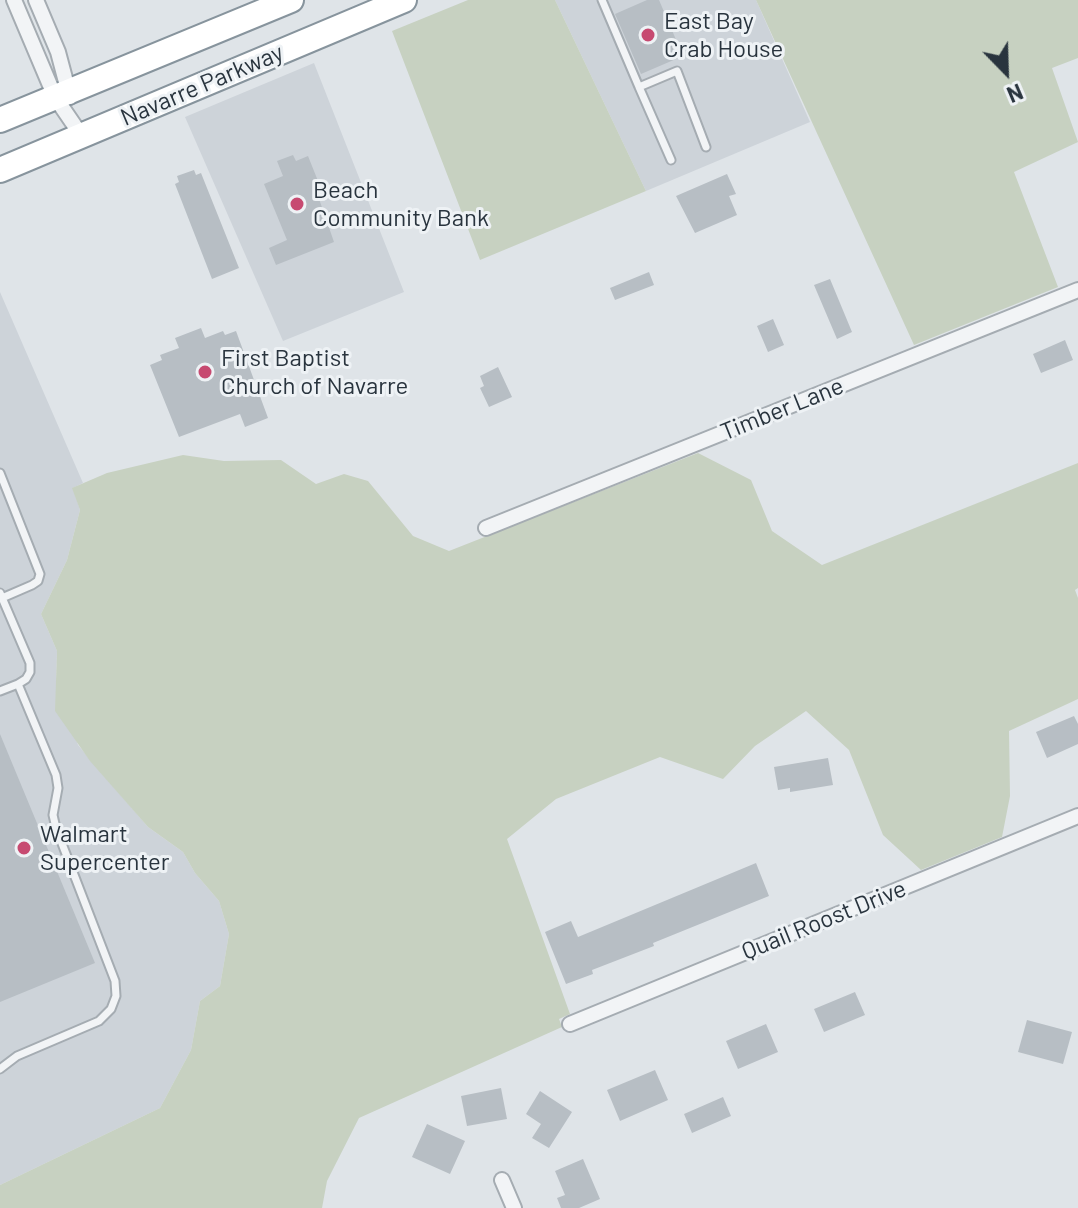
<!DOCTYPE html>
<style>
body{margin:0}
#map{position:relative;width:1078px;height:1208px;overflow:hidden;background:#dfe4e8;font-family:Barlow,sans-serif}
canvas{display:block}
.north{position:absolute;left:966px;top:32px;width:80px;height:80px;-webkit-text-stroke:6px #eef2f5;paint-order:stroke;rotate:157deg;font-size:22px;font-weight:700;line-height:32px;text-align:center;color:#29343e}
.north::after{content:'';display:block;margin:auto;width:28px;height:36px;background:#29343e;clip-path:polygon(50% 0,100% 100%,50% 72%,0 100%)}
</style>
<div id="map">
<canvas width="1078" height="1208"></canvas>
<div class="north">N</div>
</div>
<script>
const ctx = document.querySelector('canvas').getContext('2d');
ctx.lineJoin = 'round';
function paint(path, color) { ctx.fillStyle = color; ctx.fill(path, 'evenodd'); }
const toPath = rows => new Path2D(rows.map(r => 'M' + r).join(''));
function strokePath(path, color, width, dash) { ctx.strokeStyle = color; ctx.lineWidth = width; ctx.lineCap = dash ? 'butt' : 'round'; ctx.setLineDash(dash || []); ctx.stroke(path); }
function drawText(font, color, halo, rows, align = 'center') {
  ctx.font = font + ' Barlow,sans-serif'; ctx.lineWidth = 6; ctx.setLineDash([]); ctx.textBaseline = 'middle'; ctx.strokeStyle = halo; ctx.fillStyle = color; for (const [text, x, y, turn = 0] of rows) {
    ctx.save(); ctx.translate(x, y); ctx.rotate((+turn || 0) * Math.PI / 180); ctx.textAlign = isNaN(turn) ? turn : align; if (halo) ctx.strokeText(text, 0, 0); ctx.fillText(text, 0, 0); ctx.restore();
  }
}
paint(toPath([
 [555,0,756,0,810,122,646,191],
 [314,63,404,292,283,341,185,117],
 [0,292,83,483,73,488,80,510,67,560,41,614,57,651,56,683,78,745,148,827,183,852,195,873,219,901,229,934,220,986,200,1001,191,1050,160,1108,0,1185]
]), '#cdd3d9');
paint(toPath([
 [468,0,555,0,646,191,480,260,392,31],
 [756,0,1078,0,1078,58,1052,68,1078,142,1014,172,1058,287,914,345],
 [698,453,751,480,772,531,822,565,1078,463,1078,588,1075,590,1078,598,1078,699,1009,731,1010,796,1002,837,921,870,883,835,849,750,806,711,755,746,723,779,660,757,556,799,507,839,570,1014,559,1019,562,1027,359,1118,327,1181,322,1208,0,1208,0,1185,160,1108,191,1050,200,1001,220,986,229,934,219,901,195,873,183,852,148,827,90,761,55,711,57,651,41,614,67,560,80,510,72,488,107,473,183,455,224,461,281,460,316,484,344,474,368,481,413,536,449,551]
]), '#c7d1c1');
paint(toPath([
 [647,0,659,0,683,56,641,74,615,14],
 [293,155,296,161,308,156,322,191,317,193,334,242,276,265,269,248,287,240,264,184,283,176,277,161],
 [194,170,196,175,201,173,239,268,212,279,175,184,179,182,177,176],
 [727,174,736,194,729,196,737,215,695,233,676,196],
 [649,272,654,285,615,300,610,288],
 [830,279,852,332,837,339,814,285],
 [773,319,784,345,768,352,757,326],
 [201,328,205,338,223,331,225,335,236,331,268,418,245,427,240,414,179,437,150,365,162,360,160,355,179,348,175,338],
 [1065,340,1073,360,1041,373,1033,354],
 [498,367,512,397,489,407,480,388,484,386,480,376],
 [1074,716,1078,724,1078,744,1047,758,1036,732],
 [0,734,95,963,0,1002],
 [828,758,833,785,790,792,790,788,778,790,774,767],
 [756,863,769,896,653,943,654,946,592,970,593,974,566,984,545,932,571,921,578,937],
 [855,992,865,1015,824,1032,814,1009],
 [1027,1020,1072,1032,1063,1064,1018,1052],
 [766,1024,778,1052,738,1069,726,1041],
 [655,1070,668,1100,620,1121,607,1090],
 [501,1088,507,1119,467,1126,461,1096],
 [540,1091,572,1112,549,1148,532,1138,541,1124,526,1114],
 [723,1097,731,1116,692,1133,684,1114],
 [427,1124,465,1141,450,1174,412,1157],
 [583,1159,600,1199,579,1208,561,1208,557,1198,565,1195,555,1171]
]), '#b7bec4');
const service = toPath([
 [602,0,639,87,677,71,706,147],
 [639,87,671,160],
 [0,473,40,574,38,581,32,585,2,598],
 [0,593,30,663,30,672,26,679,18,684,56,775,58,788,53,815,56,828,115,981,116,996,111,1009,99,1021,17,1056,0,1069],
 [0,691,18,684]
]);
const minor = toPath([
 [14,0,55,97,81,135],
 [36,0,58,52,70,97],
 [486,528,1078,290],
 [570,1024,1078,816],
 [502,1180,514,1208]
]);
const trunk = toPath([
 [0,120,291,0],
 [0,170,404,0]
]);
strokePath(service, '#a5acb2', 11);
strokePath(minor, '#a5acb2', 18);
strokePath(trunk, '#87949d', 28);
strokePath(service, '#f2f4f6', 7);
strokePath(minor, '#f2f4f6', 14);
strokePath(trunk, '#fff', 24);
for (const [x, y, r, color] of [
 [648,35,8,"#c74a71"],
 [297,204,8,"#c74a71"],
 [205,372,8,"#c74a71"],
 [24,848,8,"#c74a71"]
]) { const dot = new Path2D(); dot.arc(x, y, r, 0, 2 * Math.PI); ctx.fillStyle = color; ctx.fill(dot); strokePath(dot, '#eef2f5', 3); }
drawText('24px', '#29343e', '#eef2f5', [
 ["East Bay",664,21],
 ["Crab House",664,49],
 ["Beach",313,190],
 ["Community Bank",313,218],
 ["First Baptist",221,358],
 ["Church of Navarre",221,386],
 ["Walmart",40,834],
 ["Supercenter",40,862]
], 'left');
drawText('24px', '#29343e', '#eef2f5', [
 ["Navarre Parkway",202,85,-23],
 ["Timber Lane",782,409,-22],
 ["Quail Roost Drive",824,920,-22]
]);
</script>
